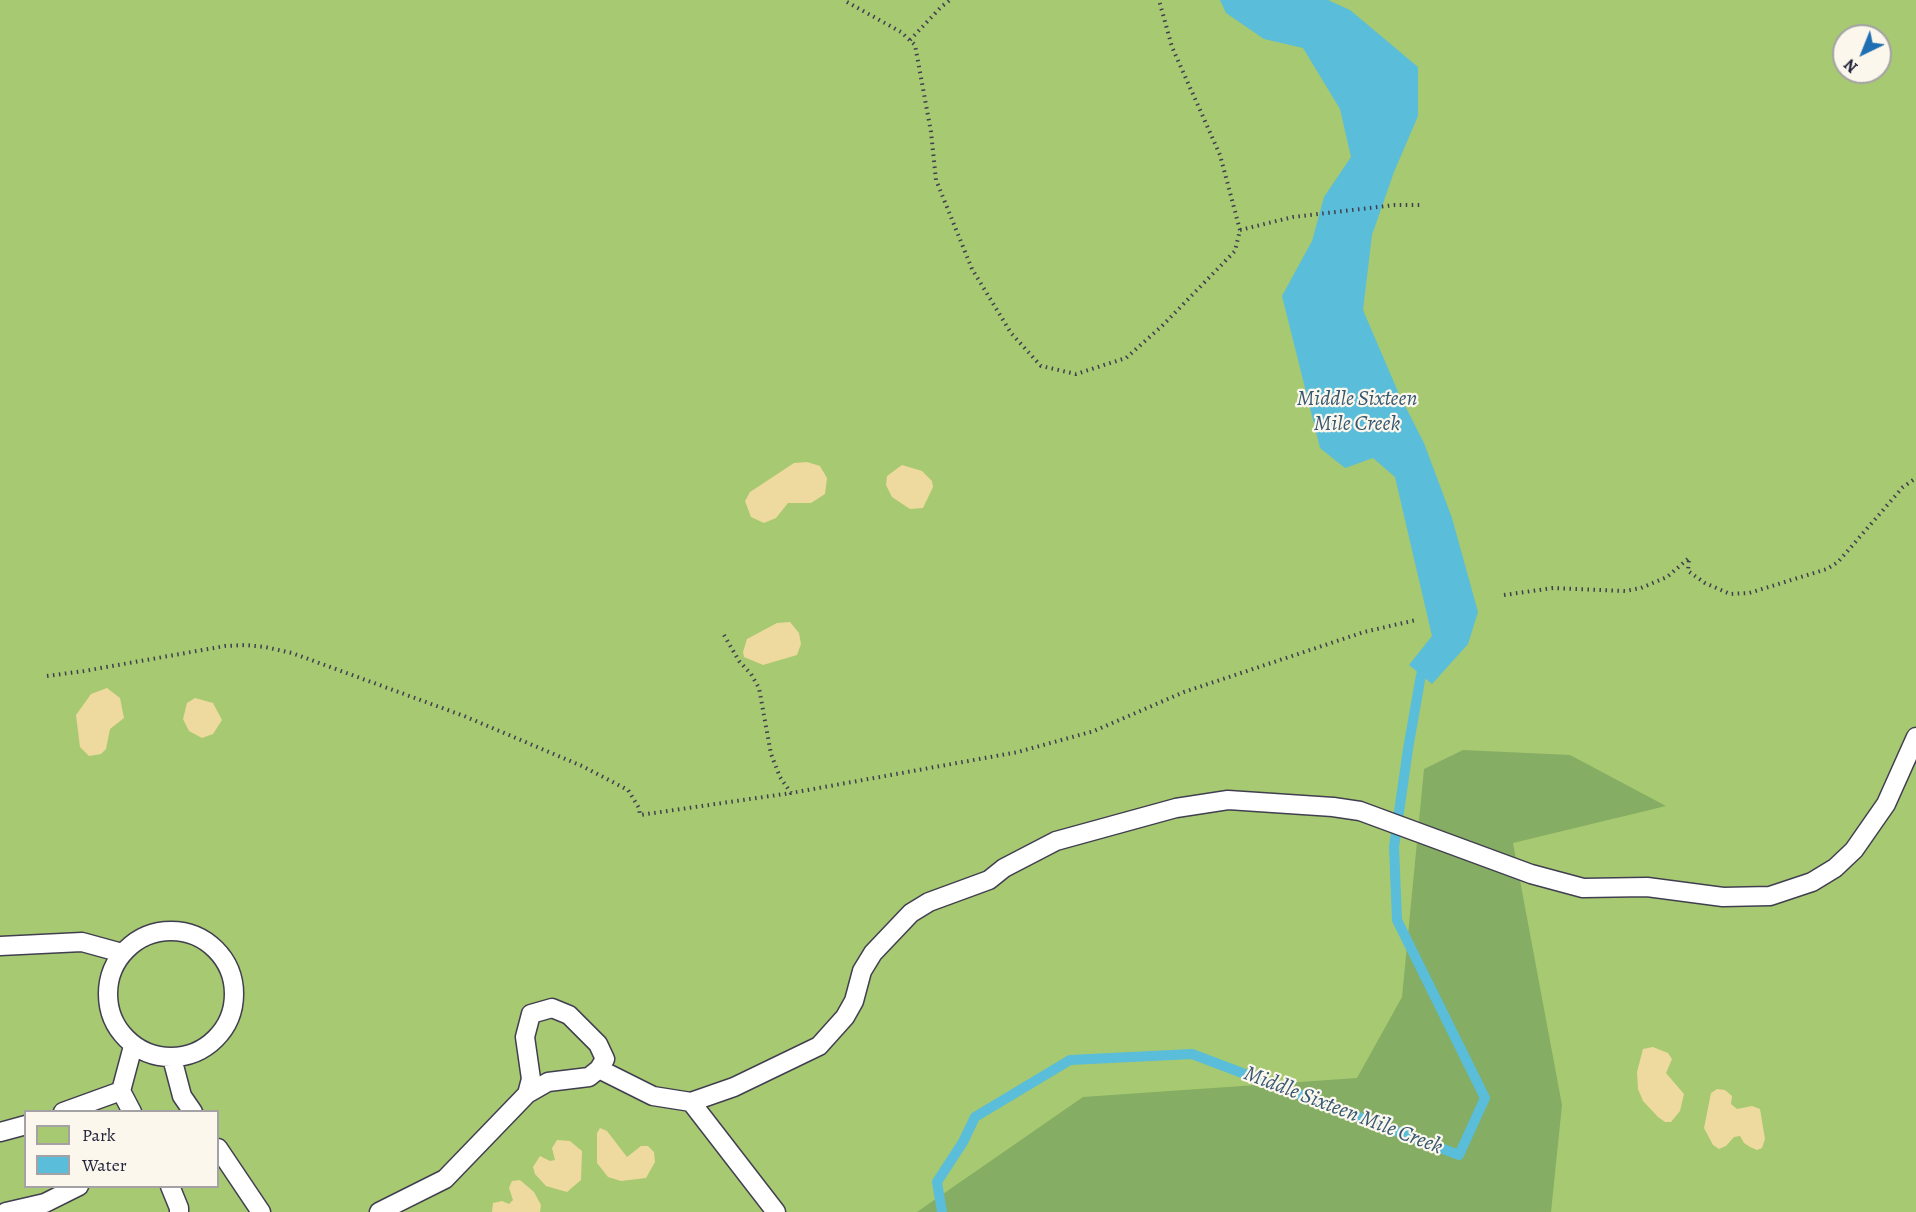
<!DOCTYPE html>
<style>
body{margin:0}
#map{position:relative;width:1916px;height:1212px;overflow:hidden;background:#ede6c8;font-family:Alegreya,serif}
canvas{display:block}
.legend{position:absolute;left:24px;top:1110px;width:195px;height:78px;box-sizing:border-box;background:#fbf7ec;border:2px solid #a4a2a5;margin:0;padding:8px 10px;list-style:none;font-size:18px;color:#22223b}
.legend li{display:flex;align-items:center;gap:12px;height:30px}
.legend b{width:30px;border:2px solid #a4a2a5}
.north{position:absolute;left:1832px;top:24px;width:60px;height:60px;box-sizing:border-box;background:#fbf7ec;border:2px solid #a4a2a5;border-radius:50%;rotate:223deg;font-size:16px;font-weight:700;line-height:24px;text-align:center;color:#22223b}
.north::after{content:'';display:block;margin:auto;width:21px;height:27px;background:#1f6fb2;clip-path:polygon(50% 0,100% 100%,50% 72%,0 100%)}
</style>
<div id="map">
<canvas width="1916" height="1212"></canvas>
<ul class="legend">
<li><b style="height:16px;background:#a7c971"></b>Park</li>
<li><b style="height:16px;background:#5abdd9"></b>Water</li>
</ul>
<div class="north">N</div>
</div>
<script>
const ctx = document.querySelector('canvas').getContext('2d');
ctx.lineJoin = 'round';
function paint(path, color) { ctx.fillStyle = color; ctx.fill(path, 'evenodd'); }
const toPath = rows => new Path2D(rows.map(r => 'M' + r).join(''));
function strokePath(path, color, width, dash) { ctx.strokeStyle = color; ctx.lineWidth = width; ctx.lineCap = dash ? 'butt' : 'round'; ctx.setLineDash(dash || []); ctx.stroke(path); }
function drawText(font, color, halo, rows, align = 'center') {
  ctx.font = font + ' Alegreya,serif'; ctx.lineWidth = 4.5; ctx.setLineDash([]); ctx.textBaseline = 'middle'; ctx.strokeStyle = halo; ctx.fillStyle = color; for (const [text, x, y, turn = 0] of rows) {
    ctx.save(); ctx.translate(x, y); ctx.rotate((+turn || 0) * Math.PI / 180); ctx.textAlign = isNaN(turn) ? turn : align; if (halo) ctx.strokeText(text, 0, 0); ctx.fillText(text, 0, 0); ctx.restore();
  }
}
paint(toPath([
 [0,0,1916,0,1916,1212,0,1212],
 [1844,36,1880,36,1880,72,1844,72],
 [26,1112,218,1112,218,1186,26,1186]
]), '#a7c971');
paint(toPath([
 [1463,750,1570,755,1666,806,1513,843,1562,1105,1551,1212,917,1212,1083,1097,1357,1078,1402,997,1424,769]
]), '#85ad63');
paint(toPath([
 [807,462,820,466,827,478,825,494,811,503,788,503,776,518,764,523,751,517,745,501,750,492,794,463],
 [902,465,922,471,932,481,933,487,923,508,910,509,892,497,886,485,887,476],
 [790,622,799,633,801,644,797,655,763,665,744,657,743,652,747,639,777,623],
 [107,688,120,698,124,718,110,729,106,749,101,754,89,756,80,747,76,715,91,694],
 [195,698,213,703,222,720,213,734,202,738,189,731,183,719,187,703],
 [1653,1047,1668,1053,1672,1059,1666,1073,1684,1094,1680,1111,1671,1122,1665,1122,1658,1117,1643,1101,1638,1089,1637,1072,1643,1049],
 [1717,1089,1725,1090,1732,1096,1731,1104,1737,1109,1752,1106,1760,1109,1765,1139,1762,1148,1757,1150,1750,1147,1744,1143,1740,1136,1734,1137,1726,1146,1719,1149,1713,1145,1704,1128,1711,1093],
 [600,1128,607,1131,627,1157,641,1146,648,1146,654,1152,655,1162,646,1178,621,1181,608,1177,597,1163,597,1133],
 [557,1140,570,1141,582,1151,581,1180,567,1192,546,1186,535,1174,533,1167,540,1156,550,1161,555,1160,552,1148],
 [520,1180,534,1192,541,1205,540,1212,492,1212,493,1203,502,1201,509,1204,513,1200,509,1188,512,1181]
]), '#eeda9e');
paint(toPath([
 [1220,0,1328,0,1350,10,1418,67,1418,116,1394,172,1372,235,1363,310,1399,394,1424,443,1452,518,1478,612,1468,644,1432,684,1409,665,1432,636,1395,477,1373,458,1345,468,1320,448,1282,296,1312,241,1324,197,1351,157,1340,109,1303,48,1264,39,1226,13]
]), '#5abdd9');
strokePath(toPath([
 [942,1212,937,1182,963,1142,975,1117,1070,1060,1192,1054,1459,1155,1485,1098,1397,920,1394,847,1408,749,1421,675]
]), '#5abdd9', 10);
const service = toPath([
 '108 994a63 63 0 1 1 126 0a63 63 0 1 1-126 0Z',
 [0,946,82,942,122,953],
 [172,1058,182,1096,193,1112],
 [599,1069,653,1096,691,1102,734,1087,819,1046,845,1017,854,1001,862,971,873,953,911,913,929,902,989,880,1004,868,1056,841,1176,808,1228,800,1333,807,1360,811,1531,874,1583,888,1647,887,1723,897,1770,896,1812,882,1835,868,1854,850,1886,804,1916,737],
 [691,1102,776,1212],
 [63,1112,121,1091],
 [132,1112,121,1091,133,1046],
 [0,1132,26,1125],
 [218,1148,261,1212],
 [170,1186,179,1208,179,1212],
 [6,1212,45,1203,79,1186],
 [379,1212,445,1179,527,1094,548,1082,589,1077,599,1069,605,1059,598,1044,569,1015,552,1008,531,1014,525,1037,531,1079,527,1094]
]);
strokePath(service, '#403f50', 21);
strokePath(toPath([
 [847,2,901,32,915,45,931,132,936,180,972,269,1011,333,1041,366,1076,374,1126,358,1162,326,1235,251,1240,230,1220,155,1172,47,1159,0],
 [910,40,941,7,950,0],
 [1240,230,1293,217,1395,205,1423,205],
 [1504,595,1553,588,1625,591,1641,588,1667,577,1689,558,1688,571,1705,583,1730,594,1749,593,1827,569,1838,562,1903,487,1916,478],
 [724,635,739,661,751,674,759,688,771,754,780,777,791,793,1018,752,1094,731,1184,692,1364,632,1416,620],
 [47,676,84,671,225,646,245,645,265,647,292,653,464,716,582,766,628,790,639,808,640,815,791,793]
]), '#403f50', 4, [1.5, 4.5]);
strokePath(service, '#fff', 18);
drawText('italic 22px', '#365872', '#fbf7ec', [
 ["Middle Sixteen",1357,400],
 ["Mile Creek",1357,425],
 ["Middle Sixteen Mile Creek",1343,1111,21]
]);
</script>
